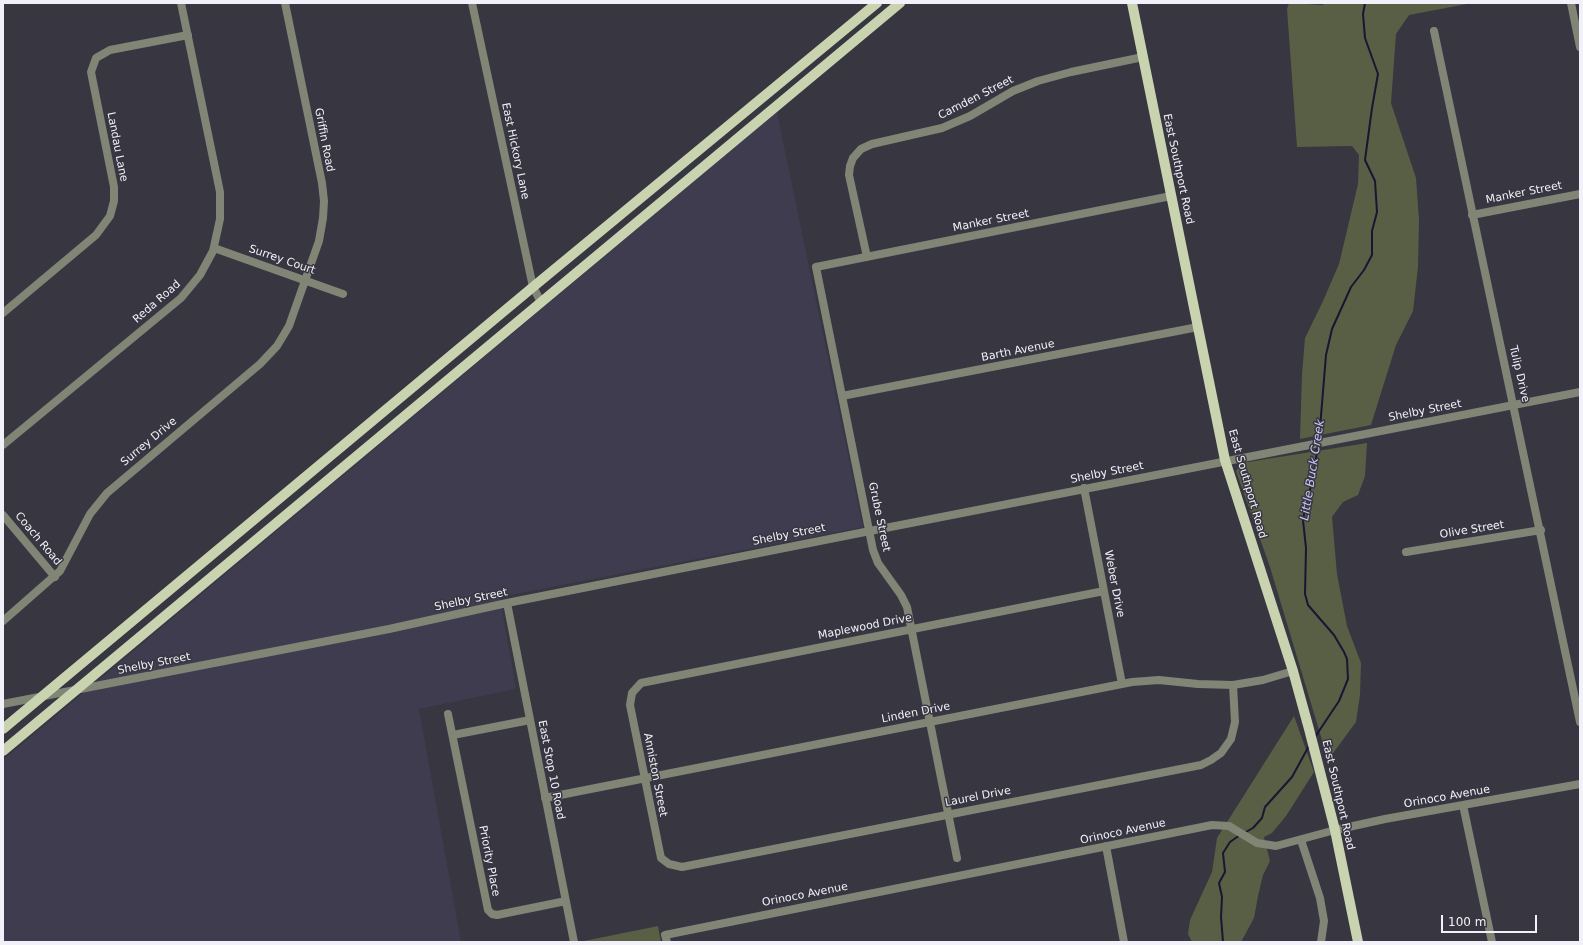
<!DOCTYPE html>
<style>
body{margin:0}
#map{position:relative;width:1583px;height:945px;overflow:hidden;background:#373641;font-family:"DejaVu Sans",sans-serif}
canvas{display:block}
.frame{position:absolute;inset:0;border:4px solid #f2f1f9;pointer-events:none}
.scale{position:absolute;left:1441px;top:915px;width:96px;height:18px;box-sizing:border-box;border:2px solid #f2f1f9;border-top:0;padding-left:5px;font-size:12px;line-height:14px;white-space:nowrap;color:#f2f1f9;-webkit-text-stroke:3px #373641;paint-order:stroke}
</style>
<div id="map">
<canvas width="1583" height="945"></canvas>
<div class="frame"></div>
<div class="scale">100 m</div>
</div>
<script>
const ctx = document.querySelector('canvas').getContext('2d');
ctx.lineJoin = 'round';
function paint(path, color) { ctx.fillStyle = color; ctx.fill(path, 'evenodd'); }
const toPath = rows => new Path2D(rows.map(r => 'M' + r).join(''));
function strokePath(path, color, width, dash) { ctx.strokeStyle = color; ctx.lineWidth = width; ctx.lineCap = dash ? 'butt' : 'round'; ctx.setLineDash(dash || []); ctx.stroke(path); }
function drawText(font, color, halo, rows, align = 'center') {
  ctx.font = font + ' "DejaVu Sans",sans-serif'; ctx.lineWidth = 3; ctx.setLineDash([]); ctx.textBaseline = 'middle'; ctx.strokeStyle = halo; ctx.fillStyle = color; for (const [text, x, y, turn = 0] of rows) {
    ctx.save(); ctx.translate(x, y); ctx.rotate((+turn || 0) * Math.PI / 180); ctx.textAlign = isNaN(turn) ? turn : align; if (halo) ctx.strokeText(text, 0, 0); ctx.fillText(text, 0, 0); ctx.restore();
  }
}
paint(toPath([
 [777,112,863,527,500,597,516,689,419,709,461,942,3,942,3,760]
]), '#3e3c4e');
paint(toPath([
 [1289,3,1323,5,1324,3,1472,3,1409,15,1396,34,1391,103,1416,178,1419,220,1418,267,1413,311,1396,345,1371,425,1300,439,1302,374,1305,338,1323,301,1339,264,1358,184,1359,155,1352,146,1297,147,1287,9],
 [1367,443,1365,476,1358,495,1343,502,1332,517,1337,574,1347,626,1361,663,1360,695,1356,722,1328,760,1270,567,1236,471,1242,463],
 [1294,716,1314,772,1286,816,1272,833,1264,837,1270,861,1263,875,1258,896,1254,918,1241,942,1192,942,1188,934,1190,920,1212,872,1217,838],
 [658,926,661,942,579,942]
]), '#585f45');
strokePath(toPath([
 [1319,440,1326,355,1332,329,1351,287,1364,270,1372,255,1372,231,1377,212,1375,181,1365,160,1372,108,1378,74,1365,38,1363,14,1365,3],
 [1315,737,1339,701,1348,679,1347,659,1344,652,1334,635,1308,605,1305,594,1306,548,1303,520,1306,503,1312,483,1318,446],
 [1244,833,1253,828,1262,818,1265,807,1292,777,1310,744],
 [1223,942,1221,917,1222,897,1219,883,1225,872,1223,853,1230,842,1240,835]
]), '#1b1533', 2);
strokePath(toPath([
 [472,3,533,287,541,302],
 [1571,3,1580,47],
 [1434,31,1580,722],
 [1472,215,1580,194],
 [214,248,343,294],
 [867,257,849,175,850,166,853,158,861,149,872,144,942,128,970,116,1013,91,1038,81,1071,72,1143,57],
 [3,313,96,235,110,216,114,201,114,187,91,72,96,58,110,50,188,35],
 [842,396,1198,327],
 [3,445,181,298,200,275,213,251,220,219,220,192,181,3],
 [1084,488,1122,684],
 [3,515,55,577],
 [1406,552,1541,530],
 [1104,591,641,683,632,693,630,705,661,858,669,864,682,867,1201,765,1211,760,1221,753,1231,739,1235,722,1233,685],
 [507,603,574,942],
 [3,621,60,571,90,514,107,493,260,364,277,346,289,326,319,241,323,218,324,201,322,183,285,3],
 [3,704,389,629,507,603,870,531,1580,392],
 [448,714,488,910,492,914,497,915,566,901],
 [453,735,530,720],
 [545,798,1132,682,1159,680,1198,684,1233,685,1263,680,1293,671],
 [1463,805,1492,942],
 [1301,840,1320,898,1324,921,1321,942],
 [1106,846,1124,942],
 [957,858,907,607,901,595,878,563,873,550,816,267,1171,196],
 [667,942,665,935,1212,825,1229,826,1257,843,1276,846,1335,830,1385,819,1580,784]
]), '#808575', 8);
strokePath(toPath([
 [1132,3,1225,460,1293,671,1309,729,1335,830,1358,942],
 [3,729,533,287,877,3],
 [3,751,900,3]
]), '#c9d3b0', 10);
drawText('11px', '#f2f1f9', '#373641', [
 ["Camden Street",976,98,-27],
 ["Griffin Road",324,140,79],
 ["Landau Lane",117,147,79],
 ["East Hickory Lane",515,151,78],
 ["East Southport Road",1178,169,78],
 ["Manker Street",1524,193,-11],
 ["Manker Street",991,221,-11],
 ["Surrey Court",282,260,19],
 ["Reda Road",157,302,-41],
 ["Barth Avenue",1018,351,-11],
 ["Tulip Drive",1519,374,77],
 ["Shelby Street",1425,411,-11],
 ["Surrey Drive",149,442,-40],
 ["Shelby Street",1107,473,-11],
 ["East Southport Road",1247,484,74],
 ["Grube Street",879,517,78],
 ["Olive Street",1472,530,-9],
 ["Shelby Street",789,535,-11],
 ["Coach Road",38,539,50],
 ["Weber Drive",1114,584,79],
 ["Shelby Street",471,600,-12],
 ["Maplewood Drive",865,627,-11],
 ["Shelby Street",154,664,-11],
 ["Linden Drive",916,713,-11],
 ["East Stop 10 Road",551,770,79],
 ["Anniston Street",655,775,79],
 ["East Southport Road",1338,795,77],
 ["Laurel Drive",978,797,-11],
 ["Orinoco Avenue",1447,797,-10],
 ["Orinoco Avenue",1123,832,-12],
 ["Priority Place",489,861,79],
 ["Orinoco Avenue",805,895,-11]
]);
drawText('italic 12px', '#ccc6f8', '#373641', [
 ["Little Buck Creek",1313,470,-81]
]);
</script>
